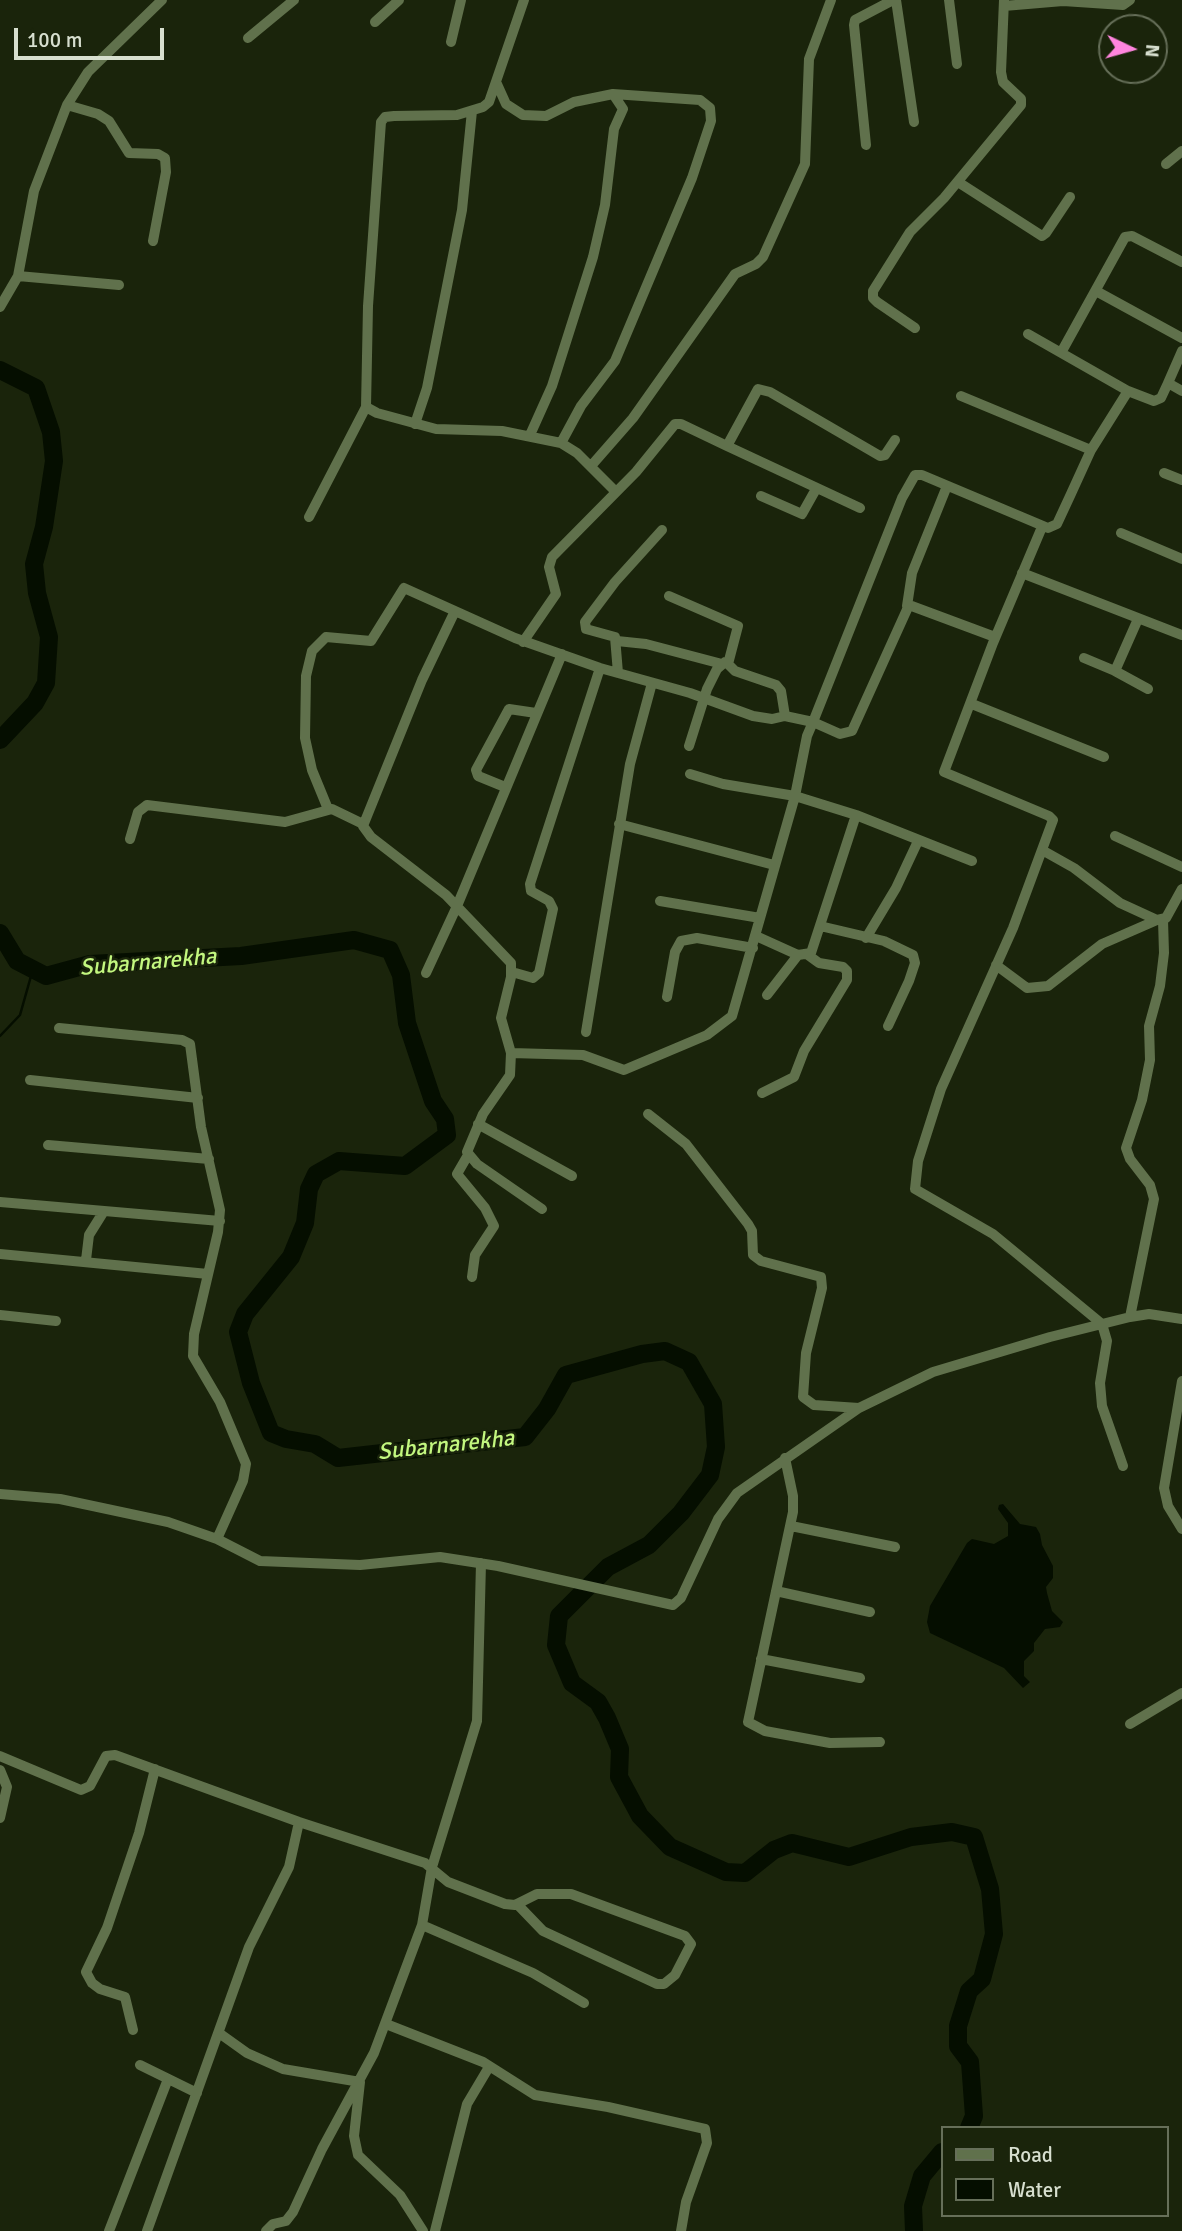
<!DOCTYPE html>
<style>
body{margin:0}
#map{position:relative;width:1182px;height:2231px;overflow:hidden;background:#1a240b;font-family:Signika,sans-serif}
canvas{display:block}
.legend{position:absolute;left:941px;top:2126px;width:228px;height:91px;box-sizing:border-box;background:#1a240b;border:2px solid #666f59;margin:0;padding:9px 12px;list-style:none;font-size:21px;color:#d7dfcf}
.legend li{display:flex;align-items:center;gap:14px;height:35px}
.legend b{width:35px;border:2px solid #666f59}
.north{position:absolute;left:1098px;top:14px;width:70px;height:70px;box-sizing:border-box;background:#1a240b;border:2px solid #666f59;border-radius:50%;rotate:95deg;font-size:19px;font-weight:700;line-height:28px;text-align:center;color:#d7dfcf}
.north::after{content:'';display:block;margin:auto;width:24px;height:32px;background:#ff85de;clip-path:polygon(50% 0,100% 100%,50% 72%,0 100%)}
.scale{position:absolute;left:14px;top:28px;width:150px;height:32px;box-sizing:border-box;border:4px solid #d7dfcf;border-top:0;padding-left:9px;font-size:21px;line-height:24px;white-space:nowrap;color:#d7dfcf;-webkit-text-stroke:5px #1a240b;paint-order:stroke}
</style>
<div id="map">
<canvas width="1182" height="2231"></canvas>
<ul class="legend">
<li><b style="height:9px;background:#60714c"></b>Road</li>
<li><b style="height:19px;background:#050e00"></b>Water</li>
</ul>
<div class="north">N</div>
<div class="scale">100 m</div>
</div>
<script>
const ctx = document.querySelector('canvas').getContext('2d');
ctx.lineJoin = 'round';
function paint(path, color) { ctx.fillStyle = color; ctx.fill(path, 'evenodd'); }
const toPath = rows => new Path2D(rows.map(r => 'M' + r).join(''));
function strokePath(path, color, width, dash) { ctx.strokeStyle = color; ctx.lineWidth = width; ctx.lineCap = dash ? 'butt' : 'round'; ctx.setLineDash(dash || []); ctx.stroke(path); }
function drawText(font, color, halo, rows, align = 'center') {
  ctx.font = font + ' Signika,sans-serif'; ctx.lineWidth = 5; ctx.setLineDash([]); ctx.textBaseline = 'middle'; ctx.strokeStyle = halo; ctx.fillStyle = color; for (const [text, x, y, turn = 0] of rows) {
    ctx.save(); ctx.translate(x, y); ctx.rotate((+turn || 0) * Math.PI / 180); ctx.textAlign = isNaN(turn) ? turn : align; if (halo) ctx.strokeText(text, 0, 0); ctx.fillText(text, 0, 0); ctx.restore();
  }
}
paint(toPath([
 [1003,1504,1020,1524,1036,1527,1040,1534,1042,1545,1053,1566,1053,1578,1046,1587,1047,1593,1052,1611,1063,1622,1060,1627,1045,1629,1034,1643,1034,1651,1024,1661,1024,1676,1030,1682,1023,1688,1004,1668,930,1633,927,1622,930,1606,967,1543,972,1539,994,1544,1008,1536,1008,1523,998,1509,999,1505]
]), '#050e00');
strokePath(toPath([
 [0,1036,20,1015,33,969]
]), '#050e00', 2.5);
strokePath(toPath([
 [0,370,36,388,51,432,54,461,44,527,34,564,37,593,49,637,46,683,35,703,0,740],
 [0,933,17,961,46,976,90,964,241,956,354,940,390,950,401,975,407,1023,433,1101,445,1119,447,1135,405,1166,339,1161,316,1174,309,1189,305,1223,291,1257,245,1314,238,1332,251,1383,271,1433,286,1439,315,1444,338,1458,525,1437,547,1409,566,1375,642,1354,665,1351,689,1362,713,1404,716,1447,710,1475,681,1513,649,1545,608,1567,559,1616,556,1645,572,1683,598,1702,607,1718,620,1749,619,1777,640,1816,670,1847,726,1872,745,1873,774,1850,792,1843,849,1857,911,1837,952,1832,974,1837,990,1889,994,1934,982,1979,969,1991,958,2026,958,2046,970,2062,974,2116,969,2128],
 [914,2231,913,2206,922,2176,942,2152]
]), '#050e00', 18);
strokePath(toPath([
 [524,0,489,102,483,107,457,115,394,116,385,117,381,122,368,306,366,407,377,413,436,429,502,431,561,443,577,453,616,492],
 [896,0,914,122],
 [949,0,957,64],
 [1004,6,1063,1,1123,5,1130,0],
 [375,22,399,0],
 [248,38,294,0],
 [451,42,461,0],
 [497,84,506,104,523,115,546,116,574,102,613,94,623,109,614,129,605,205,593,257,552,386,530,435],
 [67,105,98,114,109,121,129,153,158,154,165,158,166,172,153,241],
 [866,145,854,25,855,20,893,0],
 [1166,164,1182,151],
 [958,182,1042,236,1046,233,1070,197],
 [18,276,119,285],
 [1096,291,1182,338],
 [0,307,18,276,34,191,67,105,88,72,162,0],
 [915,328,877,302,873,298,873,291,910,232,944,198,1021,105,1021,99,1003,82,1001,72,1004,0],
 [1028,334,1128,391,1091,450],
 [1062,351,1125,237,1132,236,1182,262],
 [1168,383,1182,351],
 [1128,391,1154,401,1161,398,1168,383,1182,391],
 [961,396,1091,450,1070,496,1057,524,1048,528,922,475,915,475,902,498,813,722,840,734,852,731,909,605,995,637],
 [415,424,427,388,462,210,472,111],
 [561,443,581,406,615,361,692,178,711,121,710,108,700,100,613,94],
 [727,446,860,508],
 [591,466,633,418,735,274,756,264,763,257,805,164,809,59,831,0],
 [1164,473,1182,480],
 [761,496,802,514,816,489],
 [309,517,366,407],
 [1042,527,993,643,944,772,1049,816,1053,820,1013,928,941,1089,918,1161,915,1189,993,1234,1102,1324,1107,1341,1100,1383,1102,1406,1123,1466],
 [1121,533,1182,559],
 [1022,573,1182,635],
 [669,596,738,626,728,664,735,671,776,685,781,691,785,716],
 [907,606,912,573,947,486],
 [455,611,422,680,363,826,371,837,446,895,511,963,511,977,501,1018,511,1053,510,1075,483,1114,467,1152,477,1164,542,1209],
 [1138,619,1115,671,1148,689],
 [617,641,646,644,722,664],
 [523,642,556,594,549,567,552,557,636,472,675,424,681,424,727,446,758,389,770,392,880,456,885,455,895,440],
 [1084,658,1115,671],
 [618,673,615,637,586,629,585,622,615,582,662,530],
 [972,704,1104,757],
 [689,746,707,689,717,669,725,662],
 [505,787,478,776,476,770,509,709,536,713],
 [328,809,312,770,305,738,306,676,312,651,326,637,371,641,404,588,515,638,600,668,690,693,753,716,772,719,785,716,813,722,807,736,795,796,856,815,972,861],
 [619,824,774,865],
 [1115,836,1182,867],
 [130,839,138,812,147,805,285,822,332,809,363,824],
 [1042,850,1074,868,1120,903,1157,920,1166,918,1182,889],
 [660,901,760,918],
 [820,926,884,941,913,955,915,963,909,981,888,1026],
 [756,936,798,955,811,953,856,815],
 [866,938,896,888,918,841],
 [996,965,1027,988,1048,986,1102,944,1157,920],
 [512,972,533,978,539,973,553,909,549,901,531,891,530,884,600,668],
 [426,973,457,906,562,654],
 [767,995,798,955],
 [667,997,675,952,681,941,697,938,753,948],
 [59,1028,182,1040,190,1044,201,1127,220,1210,218,1232,194,1334,193,1356,220,1402,246,1464,243,1481,217,1539],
 [586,1032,630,764,652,683],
 [511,1053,583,1055,624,1070,707,1035,732,1016,795,796,723,784,690,774],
 [30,1080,198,1098],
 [762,1093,794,1077,804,1051,847,980,847,971,843,967,819,963,808,955],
 [648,1114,686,1144,748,1224,752,1231,753,1255,761,1261,821,1277,822,1288,806,1353,803,1397,814,1405,859,1408],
 [478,1124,572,1176],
 [48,1145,209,1159],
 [468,1155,457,1174,485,1208,494,1226,475,1255,472,1277],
 [0,1202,220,1221],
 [0,1254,208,1274],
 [86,1260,89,1235,104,1211],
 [0,1315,56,1321],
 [1130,1317,1154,1199,1150,1185,1130,1159,1126,1148,1142,1100,1150,1060,1149,1026,1160,986,1164,953,1163,920],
 [1182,1381,1164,1488,1168,1506,1182,1529],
 [785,1458,793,1496,793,1512,748,1722,765,1731,830,1743,880,1742],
 [0,1494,60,1499,168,1522,217,1539,260,1561,360,1565,440,1557,498,1566,673,1605,681,1598,718,1519,737,1493,859,1408,933,1372,1050,1337,1130,1317,1149,1314,1182,1319],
 [791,1526,895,1547],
 [776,1591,870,1612],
 [761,1659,860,1678],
 [1130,1724,1182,1693],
 [0,1756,81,1790,90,1786,106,1756,115,1755,299,1822,425,1863,448,1882,505,1904,515,1905,537,1894,571,1894,685,1936,691,1944,675,1975,664,1984,657,1984,543,1931,517,1904],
 [0,1770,7,1787,0,1818],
 [422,1925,533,1973,584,2003],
 [386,2024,483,2062,535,2095,608,2107,705,2129,707,2143,686,2202,681,2231],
 [133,2030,125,1997,100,1989,92,1983,86,1972,107,1928,139,1833,155,1769],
 [219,2033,247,2053,283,2069,360,2082,354,2136,358,2155,400,2195,423,2231],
 [140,2065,197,2093],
 [109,2231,168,2079],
 [147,2231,249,1947,289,1867,299,1822],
 [266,2231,273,2224,286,2221,293,2212,322,2149,374,2053,422,1925,432,1867,477,1721,481,1563],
 [435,2231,467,2104,489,2067]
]), '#60714c', 10);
drawText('italic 23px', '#c3f77f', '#1a240b', [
 ["Subarnarekha",148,963,-5],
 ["Subarnarekha",446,1446,-6]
]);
</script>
